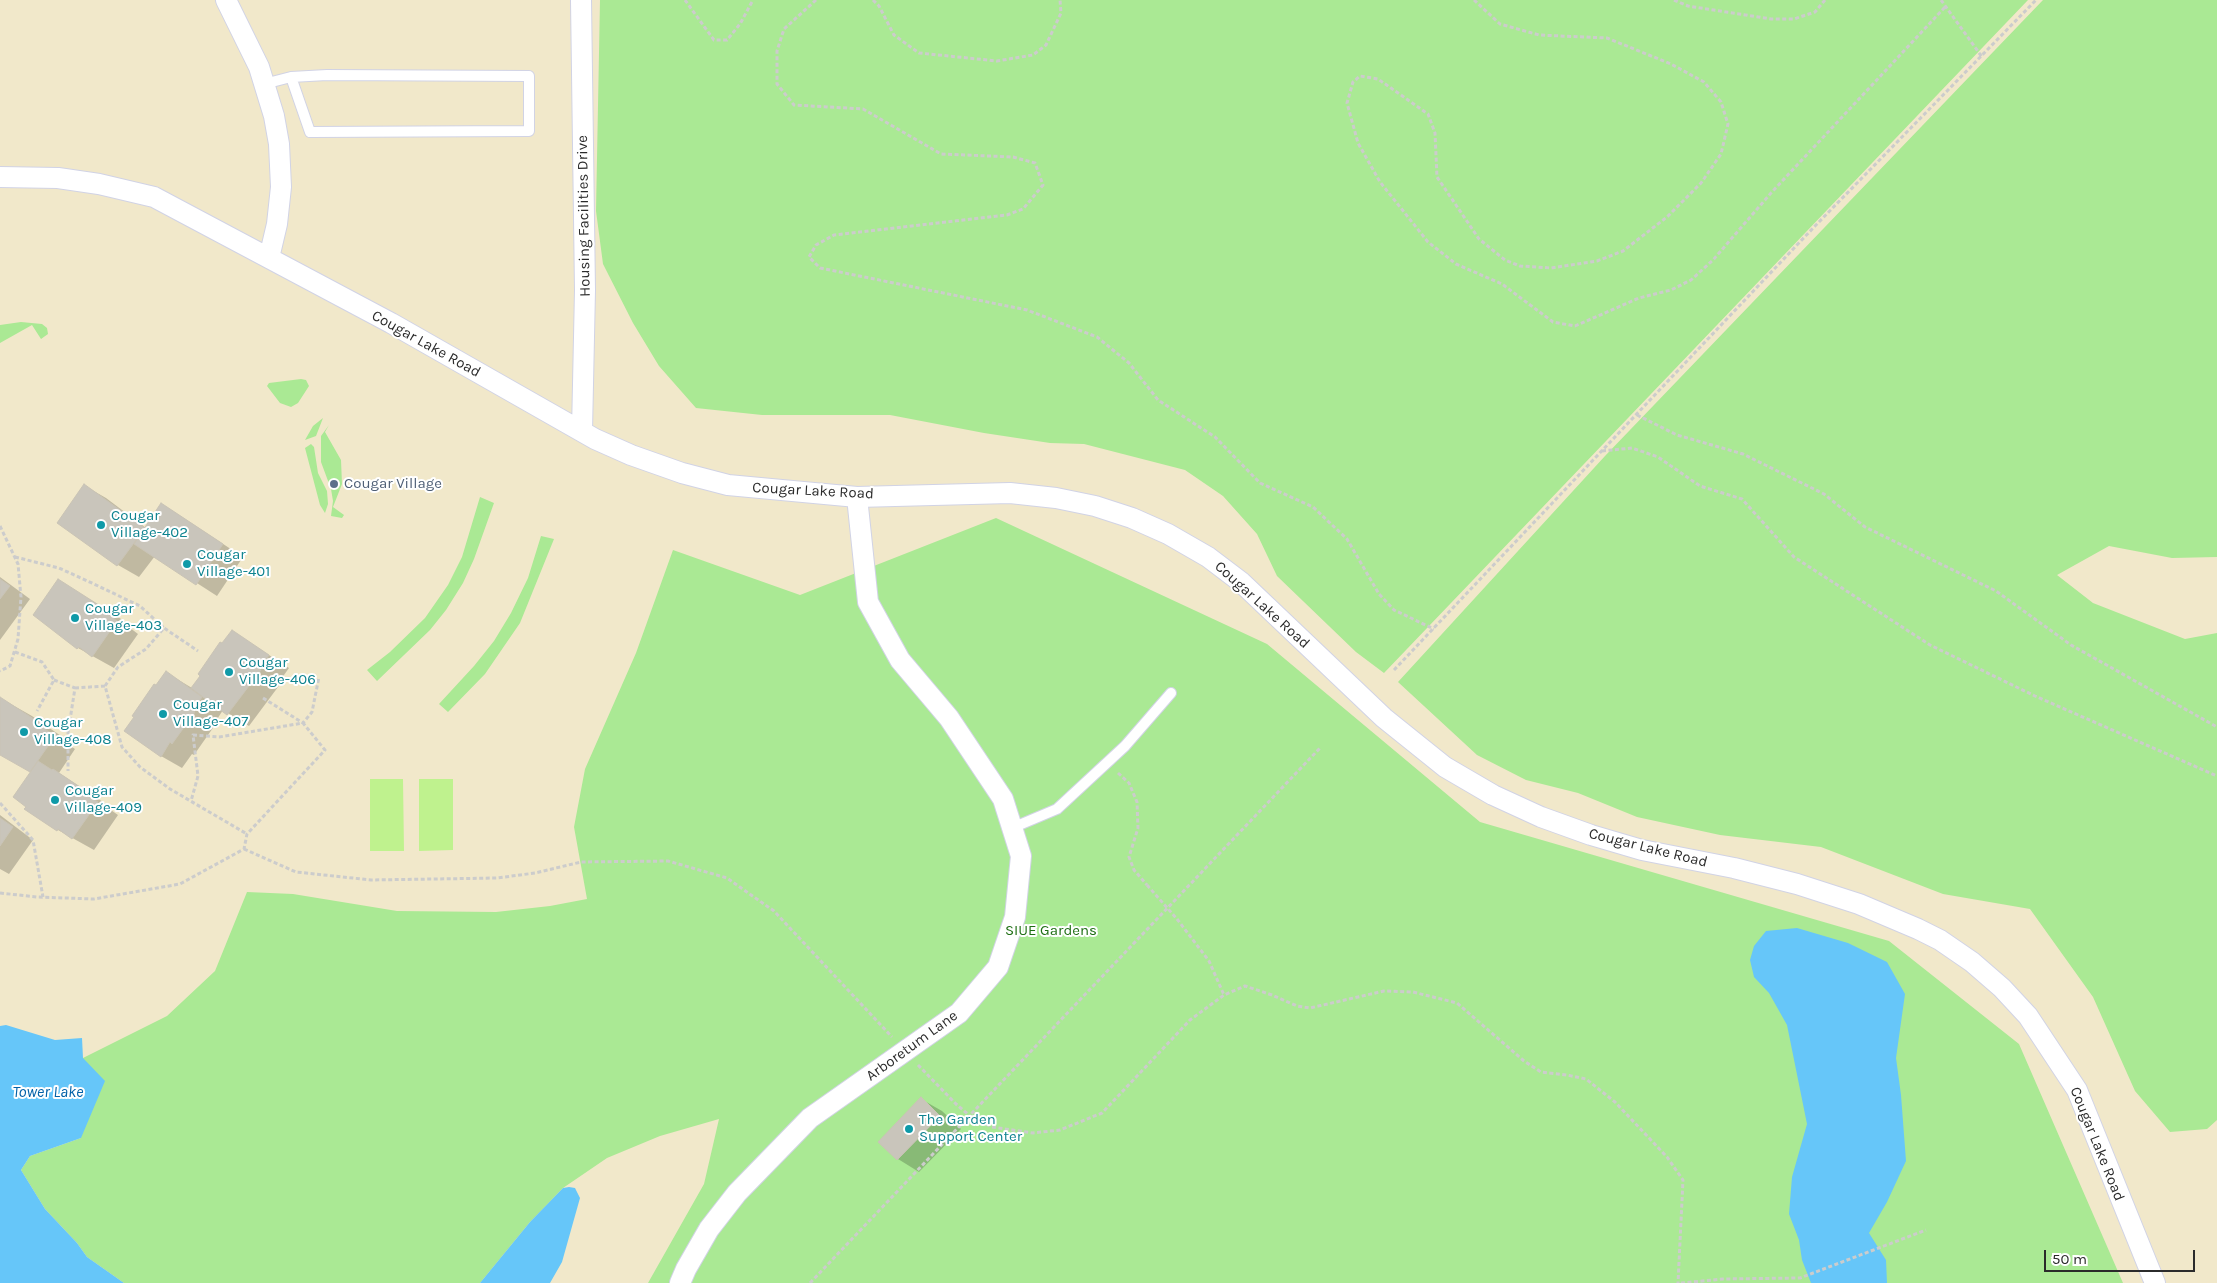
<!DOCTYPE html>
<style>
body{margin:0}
#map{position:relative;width:2217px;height:1283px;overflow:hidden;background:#eee8dc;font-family:Karla,sans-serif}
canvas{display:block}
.scale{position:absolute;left:2044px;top:1250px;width:151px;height:22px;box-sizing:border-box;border:2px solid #2b2b2b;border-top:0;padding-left:6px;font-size:15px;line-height:18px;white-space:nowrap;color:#2b2b2b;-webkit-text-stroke:4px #fff;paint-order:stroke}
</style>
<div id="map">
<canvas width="2217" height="1283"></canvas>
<div class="scale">50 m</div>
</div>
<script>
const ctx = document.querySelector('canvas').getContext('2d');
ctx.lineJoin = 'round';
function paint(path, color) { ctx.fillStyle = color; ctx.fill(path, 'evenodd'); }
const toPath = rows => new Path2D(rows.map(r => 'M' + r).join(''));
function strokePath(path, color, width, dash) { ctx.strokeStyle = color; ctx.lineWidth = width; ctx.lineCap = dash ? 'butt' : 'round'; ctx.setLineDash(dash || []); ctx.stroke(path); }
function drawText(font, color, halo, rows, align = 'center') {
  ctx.font = font + ' Karla,sans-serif'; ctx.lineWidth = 4; ctx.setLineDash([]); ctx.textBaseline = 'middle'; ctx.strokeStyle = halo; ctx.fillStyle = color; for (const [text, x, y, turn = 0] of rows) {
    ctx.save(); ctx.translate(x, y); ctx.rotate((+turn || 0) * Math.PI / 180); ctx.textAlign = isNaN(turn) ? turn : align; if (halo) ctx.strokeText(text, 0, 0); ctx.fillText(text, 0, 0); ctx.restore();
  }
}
paint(toPath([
 [0,0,2217,0,2217,1283,0,1283]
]), '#f1e8ca');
paint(toPath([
 [600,0,2028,0,1384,673,1356,652,1277,576,1257,534,1223,496,1185,470,1084,444,1050,443,984,433,890,415,762,415,696,408,659,366,633,323,603,264,596,211],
 [2043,0,2217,0,2217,557,2172,558,2109,546,2057,575,2093,603,2185,639,2217,633,2217,1120,2207,1129,2170,1132,2135,1091,2093,997,2030,909,1943,894,1821,847,1720,835,1637,817,1578,793,1526,780,1477,755,1398,682,1605,456],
 [21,322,42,324,47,328,48,334,41,339,32,325,0,343,0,325],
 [301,379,306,380,309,386,298,403,291,407,280,403,267,386,269,383],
 [323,418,316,436,305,440,313,426],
 [329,425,325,432,341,460,342,484,333,507,344,515,342,518,331,516,333,501,331,489,321,462,321,436],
 [311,444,314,447,318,473,327,491,328,504,325,513,320,505,305,448],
 [480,497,494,503,474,559,463,583,446,610,430,630,377,681,367,670,390,652,425,618,448,585,462,557],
 [996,518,1267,644,1480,822,1889,941,2019,1044,2123,1283,648,1283,704,1184,719,1119,660,1136,607,1158,563,1188,530,1222,480,1283,124,1283,87,1257,77,1243,45,1209,21,1170,30,1156,81,1138,83,1058,167,1016,215,971,247,892,293,894,397,911,496,912,550,906,587,899,574,827,585,769,636,653,673,550,800,595],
 [541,536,554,539,520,623,485,674,448,712,439,704,474,666,494,641,511,613,528,578]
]), '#aae994');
paint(toPath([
 [370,779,403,779,404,851,370,851],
 [419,779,453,779,453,850,419,851]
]), '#bff28e');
paint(toPath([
 [1797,928,1848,943,1887,962,1905,994,1896,1058,1901,1095,1906,1161,1887,1202,1869,1233,1886,1260,1887,1283,1811,1283,1802,1260,1799,1240,1789,1214,1792,1177,1807,1124,1787,1025,1769,993,1754,977,1750,960,1754,946,1766,931],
 [6,1025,55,1040,82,1038,83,1058,105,1081,81,1138,30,1156,21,1170,45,1209,77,1243,87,1257,124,1283,0,1283,0,1026],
 [569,1187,575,1188,580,1198,562,1262,550,1283,480,1283,530,1222,563,1188]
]), '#66c6f9');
paint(toPath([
 [85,486,106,498,146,528,162,504,243,557,217,596,155,556,139,577,118,565],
 [0,577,30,599,0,640],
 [79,593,126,622,125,624,138,634,114,668,78,648],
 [232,631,289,668,279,682,281,683,249,726,223,710,214,724,215,725,194,755,192,754,182,768,161,756,157,687,167,673,192,688],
 [0,698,32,716,64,738,62,740,75,749,59,773,106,804,105,806,118,815,94,850,58,830,26,808,31,772,0,752],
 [0,815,33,840,9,874,0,869],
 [921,1099,942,1111,961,1129,919,1172,898,1159,879,1142]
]), '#0003');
const building = toPath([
 [84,484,145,528,117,566,57,523,84,484],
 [161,503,223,544,196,585,134,544,161,503],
 [0,579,10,586,0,599,0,579],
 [58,579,105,609,104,611,117,621,92,657,79,647,77,649,33,615,58,579],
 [232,630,269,655,259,669,261,670,227,715,191,688,200,676,198,674,220,642,222,643,232,630],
 [166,671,202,697,193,711,195,712,172,744,170,742,161,757,124,731,134,717,132,716,154,684,156,685,166,671],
 [0,697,43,725,42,727,55,736,30,772,0,755,0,697],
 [38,761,52,770,53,769,86,791,84,793,98,802,72,839,58,829,57,831,24,809,26,807,13,797,38,761],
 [0,818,13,827,0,846,0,818],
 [921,1097,940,1116,897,1160,878,1142,921,1097]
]);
paint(building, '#c9c5bb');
strokePath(building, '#cac4b5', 1);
const lane = toPath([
 [264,84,291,77,327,75,529,76,529,131,310,132,291,77],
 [1012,828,1057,809,1125,746,1171,693]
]);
const street = toPath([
 [226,0,259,67,274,116,279,144,281,187,277,224,269,258],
 [581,0,585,290,582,431],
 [0,177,58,178,99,184,154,197,391,323,595,439,631,455,682,473,728,485,857,497,1010,493,1056,498,1095,506,1132,518,1168,534,1208,557,1241,582,1384,718,1445,767,1493,795,1541,817,1591,835,1642,850,1734,868,1797,884,1859,904,1918,929,1940,940,1972,962,2002,988,2028,1016,2077,1090,2155,1283],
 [680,1283,686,1269,709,1229,737,1193,810,1118,959,1013,998,967,1015,917,1021,856,1003,799,949,718,900,660,868,602,857,497]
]);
strokePath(lane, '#d1d3e5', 12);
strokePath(street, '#d1d3e5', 22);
strokePath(toPath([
 [685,0,714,40,727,40,740,24,753,0],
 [816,0,784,29,777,51,777,84,794,105,863,109,941,154,1013,157,1035,163,1043,185,1023,209,1007,215,834,235,816,245,809,257,820,268,1027,310,1097,337,1129,363,1158,400,1215,437,1260,483,1313,507,1347,539,1379,594,1394,610,1434,629],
 [873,0,879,6,894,35,919,53,997,61,1033,55,1046,45,1061,13,1060,0],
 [1474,0,1500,24,1539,35,1607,38,1671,64,1704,82,1721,102,1728,124,1721,154,1701,183,1667,217,1623,251,1597,261,1551,268,1520,266,1505,260,1479,239,1437,177,1435,133,1428,114,1378,79,1360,76,1353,82,1347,103,1358,143,1380,182,1428,242,1456,264,1502,284,1553,322,1575,326,1639,298,1671,290,1691,280,1713,260,1771,193,1945,7],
 [1674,0,1688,6,1771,19,1794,19,1815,12,1825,0],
 [1941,0,1982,57],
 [1637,415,1677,435,1743,454,1824,494,1865,527,1996,591,2071,645,2217,727],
 [1602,451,1632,448,1658,457,1700,486,1742,499,1794,557,1930,645,2035,696,2217,776],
 [0,526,18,564,21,597,18,639,10,666,0,671],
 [15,557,59,568,94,584,140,606,164,628],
 [15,652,42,662,54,680,37,711],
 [1394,670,1815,226,2036,0],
 [54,680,75,688,68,733,68,771],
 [105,686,118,667,146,649,164,628,198,651],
 [75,688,105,686,122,747,140,767,170,789,247,834],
 [263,698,303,723,312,712,319,677],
 [1118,773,1129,783,1137,802,1138,828,1129,857,1134,870,1147,885],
 [0,803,33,840,43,897],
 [244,849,296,872,371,880,497,878,535,873,581,862,668,861,727,878,774,911,892,1037],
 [0,893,37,897,94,899,180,884,244,849,247,834,325,750,303,723,219,737,193,735,198,776,191,801],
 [1177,919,1209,961,1224,995],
 [918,1065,956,1104,970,1116,992,1127,1033,1133,1060,1130,1102,1113,1190,1020,1224,995,1245,986,1272,995,1297,1006,1310,1008,1384,991,1413,992,1457,1003,1524,1061,1541,1072,1567,1075,1586,1079,1615,1102,1667,1157,1683,1180,1678,1283],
 [810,1283,1320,748],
 [1681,1283,1723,1279,1800,1278,1926,1230]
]), '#ccc', 3, [4, 2.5]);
strokePath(lane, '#fff', 10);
strokePath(street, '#fff', 20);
strokePath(toPath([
 [1147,885,1177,919]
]), '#ccc', 3, [4, 2.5]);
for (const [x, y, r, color] of [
 [334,484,5,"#5c6f8a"],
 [101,525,5,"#0f9aa8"],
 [187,564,5,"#0f9aa8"],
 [75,618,5,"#0f9aa8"],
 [229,672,5,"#0f9aa8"],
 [163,714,5,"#0f9aa8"],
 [24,732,5,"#0f9aa8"],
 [55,800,5,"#0f9aa8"],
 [909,1129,5,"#0f9aa8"]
]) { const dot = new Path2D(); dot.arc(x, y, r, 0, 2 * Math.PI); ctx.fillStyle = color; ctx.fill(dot); strokePath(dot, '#fff', 2); }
drawText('15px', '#2b2b2b', '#fff', [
 ["Housing Facilities Drive",584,216,-91],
 ["Cougar Lake Road",426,344,29],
 ["Cougar Lake Road",813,491,3],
 ["Cougar Lake Road",1262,605,42],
 ["Cougar Lake Road",1648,848,14],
 ["Arboretum Lane",912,1046,-36],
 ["Cougar Lake Road",2097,1144,68]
]);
drawText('15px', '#4e5e75', '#fff', [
 ["Cougar Village",344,484]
], 'left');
drawText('15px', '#0d838f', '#fff', [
 ["Cougar",111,516],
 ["Village-402",111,533],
 ["Cougar",197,555],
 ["Village-401",197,572],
 ["Cougar",85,609],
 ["Village-403",85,626],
 ["Cougar",239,663],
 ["Village-406",239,680],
 ["Cougar",173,705],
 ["Village-407",173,722],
 ["Cougar",34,723],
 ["Village-408",34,740],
 ["Cougar",65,791],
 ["Village-409",65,808],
 ["The Garden",919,1120],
 ["Support Center",919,1137]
], 'left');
drawText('15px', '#1f6f14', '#fff', [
 ["SIUE Gardens",1051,931]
]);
drawText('italic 16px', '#0261a8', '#fff', [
 ["Tower Lake",48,1092]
]);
</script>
